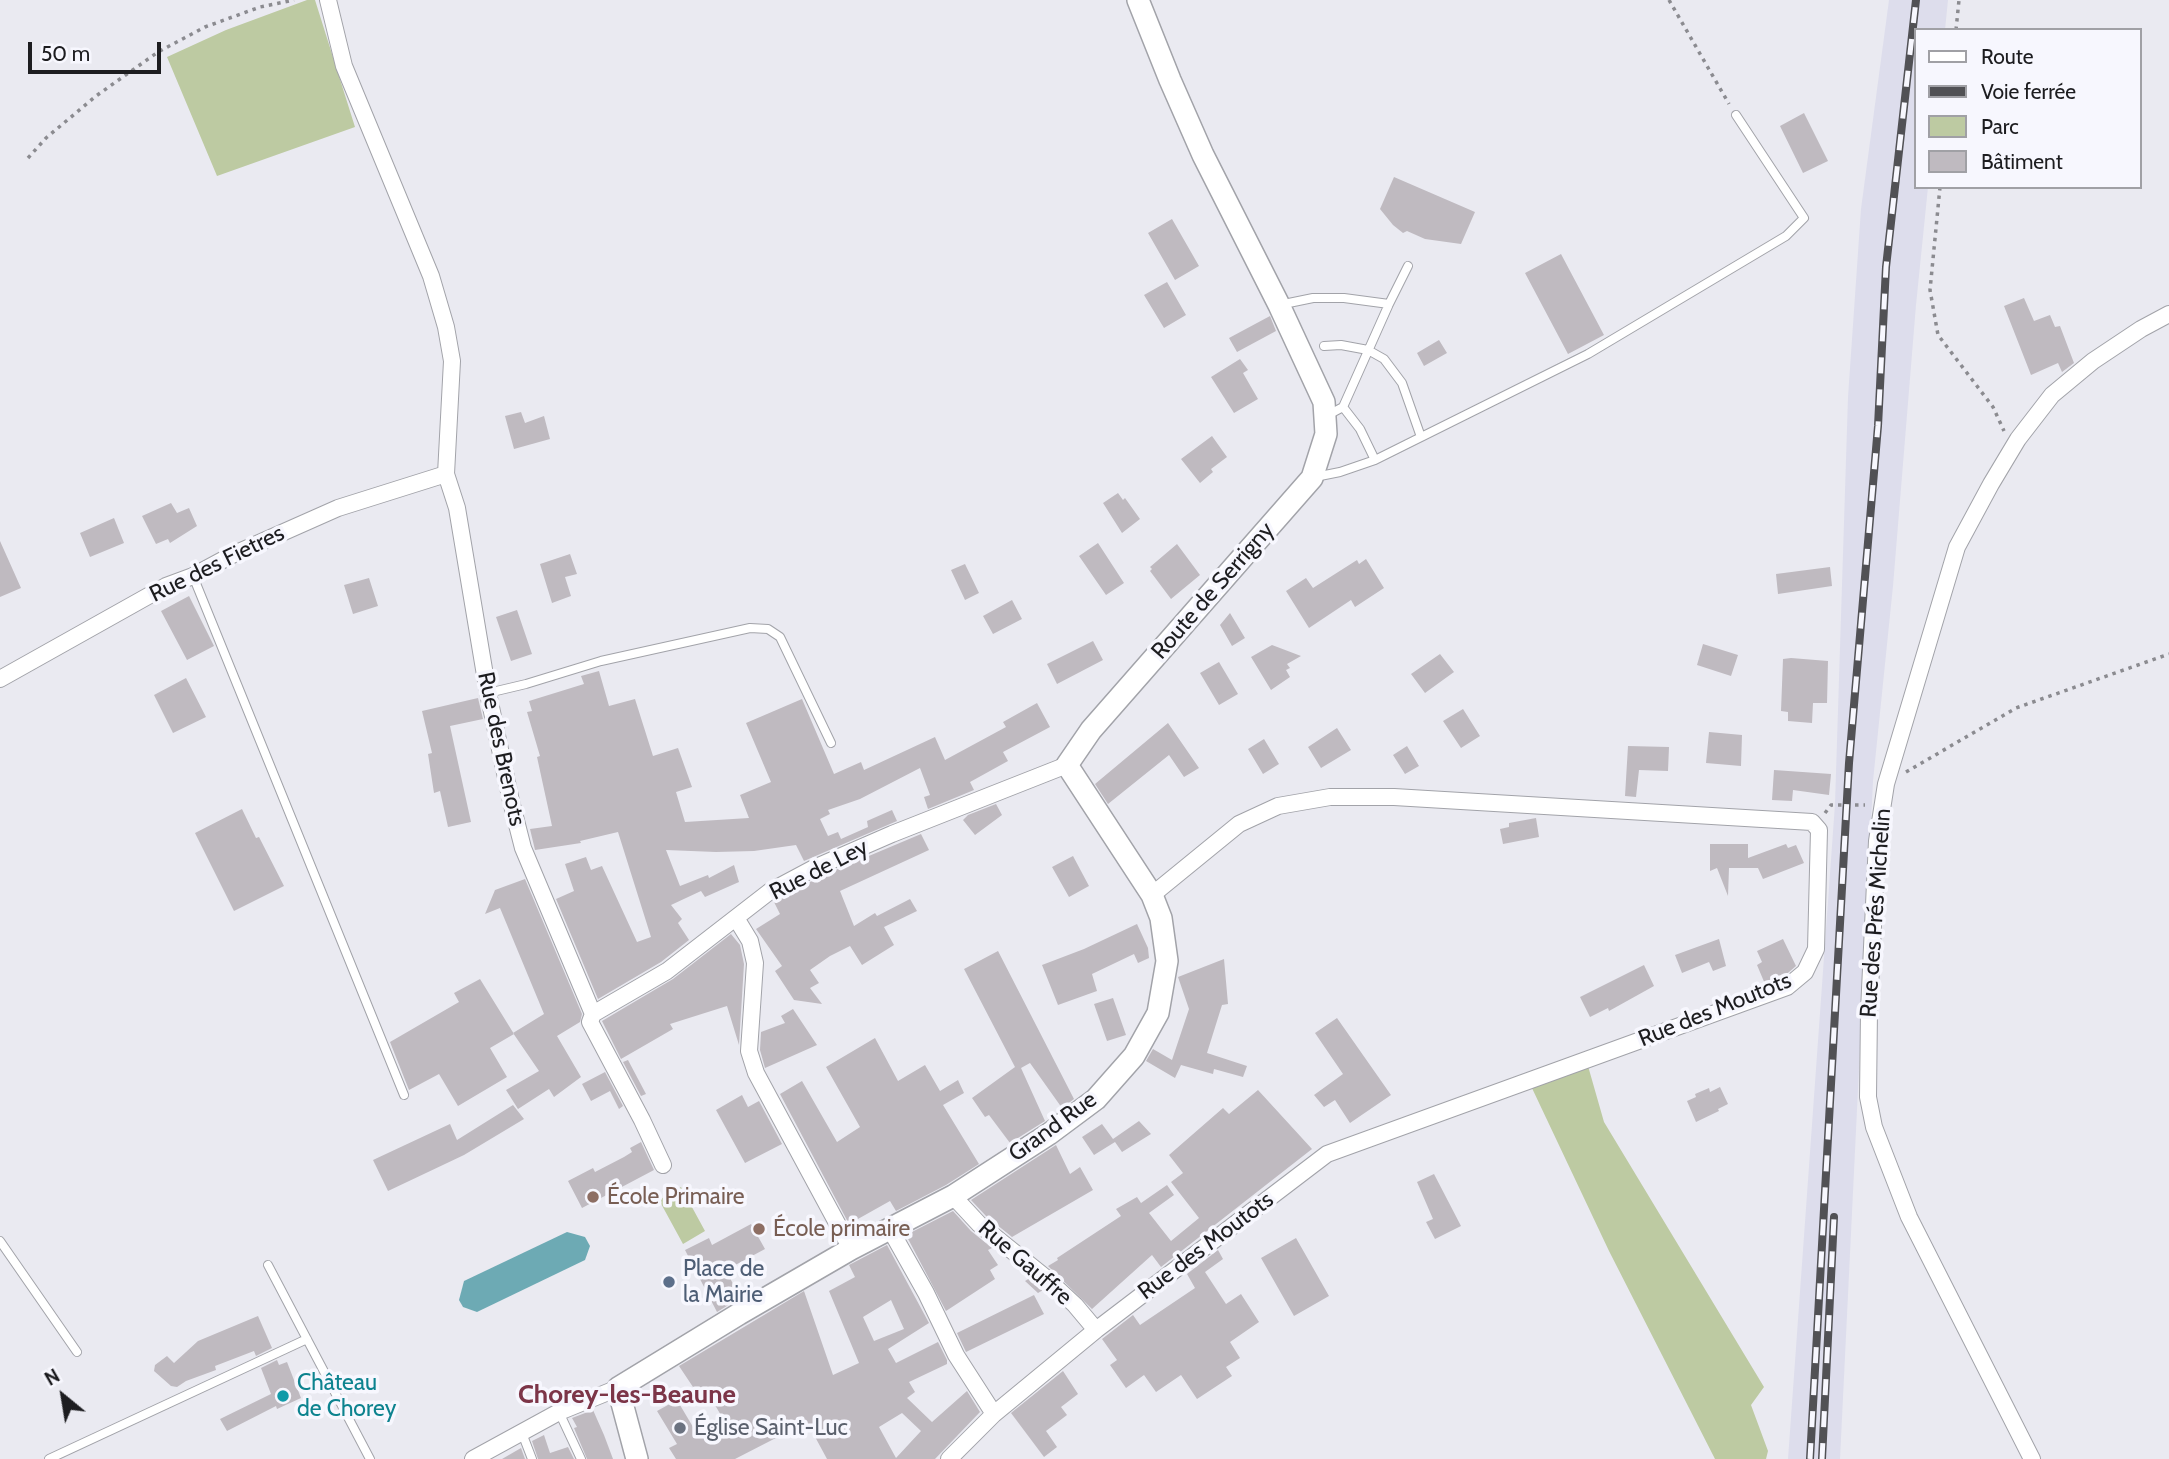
<!DOCTYPE html>
<meta charset="utf-8">
<style>
body{margin:0}
#map{position:relative;width:2169px;height:1459px;overflow:hidden;background:#eaeaf1;font-family:Cabin,sans-serif}
canvas{display:block}
.legend{position:absolute;left:1914px;top:28px;width:228px;height:161px;box-sizing:border-box;background:#f7f7fe;border:2px solid #a0a0a5;margin:0;padding:9px 12px;list-style:none;font-size:21px;color:#1d1d20}
.legend li{display:flex;align-items:center;gap:14px;height:35px}
.legend b{width:35px;border:2px solid #a0a0a5}
.north{position:absolute;left:28px;top:1361px;width:70px;height:70px;-webkit-text-stroke:5px #f7f7fe;paint-order:stroke;rotate:330deg;font-size:19px;font-weight:700;line-height:28px;text-align:center;color:#1d1d20}
.north::after{content:'';display:block;margin:auto;width:24px;height:32px;background:#1d1d20;clip-path:polygon(50% 0,100% 100%,50% 72%,0 100%)}
.scale{position:absolute;left:28px;top:42px;width:133px;height:32px;box-sizing:border-box;border:4px solid #1d1d20;border-top:0;padding-left:9px;font-size:21px;line-height:24px;white-space:nowrap;color:#1d1d20;-webkit-text-stroke:5px #f7f7fe;paint-order:stroke}
</style>
<div id="map">
<canvas width="2169" height="1459"></canvas>
<ul class="legend">
<li><b style="height:9px;background:#fff"></b>Route</li>
<li><b style="height:9px;background:#515155"></b>Voie ferrée</li>
<li><b style="height:19px;background:#bdcaa2"></b>Parc</li>
<li><b style="height:19px;background:#bfbac0"></b>Bâtiment</li>
</ul>
<div class="north">N</div>
<div class="scale">50 m</div>
</div>
<script>
const ctx = document.querySelector('canvas').getContext('2d');
ctx.lineJoin = 'round';
function paint(path, color) { ctx.fillStyle = color; ctx.fill(path, 'evenodd'); }
const toPath = rows => new Path2D(rows.map(r => 'M' + r).join(''));
function strokePath(path, color, width, dash) { ctx.strokeStyle = color; ctx.lineWidth = width; ctx.lineCap = dash ? 'butt' : 'round'; ctx.setLineDash(dash || []); ctx.stroke(path); }
function drawText(font, color, halo, rows, align = 'center') {
  ctx.font = font + ' Cabin,sans-serif'; ctx.lineWidth = 7; ctx.setLineDash([]); ctx.textBaseline = 'middle'; ctx.strokeStyle = halo; ctx.fillStyle = color; for (const [text, x, y, turn = 0] of rows) {
    ctx.save(); ctx.translate(x, y); ctx.rotate((+turn || 0) * Math.PI / 180); ctx.textAlign = isNaN(turn) ? turn : align; if (halo) ctx.strokeText(text, 0, 0); ctx.fillText(text, 0, 0); ctx.restore();
  }
}
paint(toPath([
 [1889,0,1948,0,1945,30,1915,30,1915,187,1928,187,1916,305,1893,586,1873,781,1840,1459,1788,1459,1835,804,1848,397,1861,209]
]), '#ddddec');
paint(toPath([
 [307,0,315,0,355,127,217,176,167,57,226,30],
 [1588,1066,1604,1122,1764,1387,1751,1405,1768,1451,1766,1459,1715,1459,1609,1251,1531,1086],
 [681,1187,705,1231,683,1244,659,1200]
]), '#bdcaa2');
paint(toPath([
 [567,1232,585,1237,590,1246,585,1260,477,1312,463,1307,459,1300,464,1281]
]), '#6daab4');
paint(toPath([
 [1804,113,1828,161,1803,173,1780,126],
 [1394,177,1475,212,1461,244,1425,239,1407,231,1403,233,1393,225,1380,209],
 [1172,219,1199,266,1175,280,1148,233],
 [1561,254,1604,335,1568,354,1525,273],
 [1167,282,1186,315,1164,328,1144,295],
 [2024,298,2034,321,2050,315,2055,327,2060,326,2074,363,2062,372,2058,363,2031,375,2004,306],
 [1270,316,1276,331,1237,352,1229,338],
 [1439,340,1447,353,1424,366,1417,353],
 [1240,359,1248,370,1243,373,1258,399,1234,413,1211,377],
 [521,412,525,423,544,416,550,439,514,449,505,416],
 [1212,436,1227,457,1211,469,1213,472,1200,483,1181,459],
 [1118,493,1123,500,1125,498,1140,519,1122,533,1103,503],
 [171,503,177,513,189,508,197,526,170,543,168,539,156,544,142,516],
 [114,518,124,543,90,557,80,533],
 [0,541,21,588,0,597],
 [1098,543,1124,583,1106,595,1079,556],
 [1177,544,1200,575,1171,599,1150,571,1152,569,1150,567],
 [570,554,577,574,565,577,571,596,552,603,540,564],
 [1366,559,1384,588,1355,607,1351,600,1309,628,1286,591,1306,578,1313,588,1357,560,1359,564],
 [965,564,979,593,965,600,951,570],
 [1830,567,1832,586,1778,594,1776,574],
 [369,578,378,606,353,614,344,585],
 [189,596,214,646,187,660,161,611],
 [1012,600,1022,619,993,634,983,616],
 [517,610,532,654,511,661,496,617],
 [1230,613,1245,638,1232,646,1220,625],
 [1093,641,1103,660,1057,684,1047,664],
 [1703,644,1738,655,1731,676,1697,665],
 [1272,645,1301,656,1287,664,1290,668,1286,670,1290,677,1271,690,1251,657],
 [1440,654,1454,672,1425,693,1411,674],
 [1791,658,1828,661,1827,703,1813,703,1812,723,1788,721,1788,712,1781,711,1783,659],
 [1219,662,1238,694,1219,705,1200,673],
 [599,671,609,706,635,699,653,756,678,748,692,787,676,792,685,822,749,818,740,795,771,782,746,723,802,699,834,774,861,762,864,770,935,737,945,760,1006,727,1003,722,1037,703,1050,727,1003,752,1008,761,970,782,974,790,928,809,924,797,930,795,920,768,860,799,828,810,830,814,820,819,828,836,838,832,841,839,868,827,867,821,892,810,897,821,804,861,796,845,754,851,716,852,666,850,680,886,708,875,709,878,734,865,739,882,705,897,701,891,671,905,682,919,678,923,689,940,661,962,598,999,556,899,574,891,565,864,586,857,591,870,602,866,637,942,651,937,618,832,580,841,581,843,535,850,530,829,552,826,537,757,540,756,527,712,532,711,529,701,584,684,581,676],
 [186,678,206,717,173,733,154,695],
 [478,698,483,719,450,726,471,822,448,827,440,791,434,793,428,754,432,753,422,711],
 [1463,709,1480,736,1461,748,1443,721],
 [1168,723,1199,768,1184,777,1169,755,1108,804,1095,784],
 [1337,728,1351,750,1321,768,1308,747],
 [1709,732,1742,735,1741,766,1706,763],
 [1264,739,1279,764,1263,774,1248,749],
 [1407,746,1419,766,1405,774,1393,755],
 [1628,746,1669,747,1668,771,1639,770,1636,797,1625,796],
 [1774,770,1831,774,1829,795,1793,790,1792,801,1772,800],
 [996,804,1002,815,975,835,963,820,968,815],
 [242,809,256,838,259,837,284,886,234,911,195,833],
 [1536,818,1539,837,1503,844,1500,829,1509,827,1509,823],
 [921,834,929,850,840,891,854,926,875,913,877,916,910,899,917,911,884,927,894,945,862,965,850,946,830,956,810,970,819,983,810,988,822,1004,794,1000,775,971,782,966,756,929,780,914,774,902,819,877],
 [1710,844,1748,844,1748,858,1786,844,1788,848,1796,845,1804,863,1763,879,1758,868,1729,868,1728,896,1717,868,1710,871],
 [1073,856,1089,886,1069,897,1052,867],
 [525,879,582,1014,580,1022,557,1036,581,1077,554,1097,549,1089,518,1109,506,1090,539,1071,513,1033,544,1014,500,908,485,914,495,890],
 [1137,924,1148,948,1149,958,1138,963,1134,954,1092,974,1097,991,1058,1005,1042,965,1084,949],
 [731,934,740,945,744,964,739,1045,727,1006,670,1024,673,1029,621,1059,602,1021,673,979],
 [1719,939,1726,966,1713,971,1709,962,1682,973,1675,955],
 [1783,939,1796,966,1782,978,1765,984,1757,965,1762,962,1757,951],
 [998,951,1074,1099,1062,1108,1030,1063,1021,1068,1045,1121,1010,1143,989,1115,985,1117,972,1098,1015,1067,964,969],
 [1224,959,1228,1004,1222,1005,1207,1053,1247,1066,1243,1077,1214,1069,1213,1074,1181,1065,1175,1078,1146,1061,1153,1049,1172,1060,1189,1009,1178,977],
 [1644,965,1654,986,1609,1011,1608,1008,1590,1017,1580,997],
 [480,979,514,1034,490,1048,507,1077,458,1106,439,1074,409,1090,390,1042,459,1002,454,993],
 [1113,998,1126,1035,1107,1041,1094,1004],
 [793,1009,817,1045,765,1068,760,1050,761,1032,785,1023,781,1016],
 [1337,1018,1391,1095,1350,1123,1335,1100,1324,1107,1314,1095,1343,1074,1315,1033],
 [875,1038,898,1081,925,1065,940,1091,958,1080,964,1093,943,1105,979,1164,946,1185,896,1211,890,1201,849,1224,780,1094,802,1081,837,1142,860,1127,826,1067],
 [628,1060,646,1094,641,1096,623,1062],
 [605,1072,623,1106,619,1109,610,1091,591,1101,582,1084],
 [1720,1087,1728,1104,1718,1109,1719,1111,1696,1122,1687,1101,1696,1097,1695,1094,1709,1088,1710,1092],
 [1258,1090,1312,1149,1161,1267,1152,1255,1092,1309,1048,1266,1058,1260,1057,1258,1121,1216,1116,1209,1137,1197,1141,1203,1167,1185,1174,1195,1149,1213,1171,1241,1199,1218,1171,1182,1183,1173,1169,1155,1223,1108,1229,1114],
 [742,1095,748,1107,759,1101,782,1144,745,1163,716,1110],
 [513,1105,524,1119,464,1155,388,1191,373,1160,450,1124,457,1140],
 [1139,1121,1151,1134,1122,1152,1115,1142,1094,1155,1082,1137,1102,1124,1113,1139],
 [641,1142,654,1170,582,1208,568,1181,593,1168,595,1172,624,1157,632,1152,630,1148],
 [1056,1145,1070,1174,1080,1167,1093,1190,1012,1237,986,1216,971,1200],
 [1434,1174,1461,1226,1435,1239,1426,1222,1433,1219,1417,1182],
 [953,1211,971,1231,992,1248,988,1250,998,1265,990,1270,995,1279,946,1311,906,1235],
 [751,1224,765,1249,726,1270,740,1298,717,1312,685,1250,709,1238,712,1245],
 [1296,1238,1329,1296,1294,1316,1261,1258],
 [887,1245,929,1323,888,1349,896,1363,938,1342,947,1360,947,1364,909,1382,915,1392,907,1398,932,1422,967,1391,980,1412,935,1459,827,1459,807,1422,735,1459,676,1459,669,1448,677,1444,657,1411,677,1400,696,1432,722,1417,705,1388,697,1393,679,1366,804,1291,833,1375,859,1363,829,1291,855,1277,849,1265],
 [891,1300,904,1329,874,1341,863,1317],
 [902,1413,921,1431,896,1458,879,1427],
 [1218,1250,1223,1259,1205,1272,1226,1304,1241,1294,1259,1322,1230,1342,1240,1358,1226,1367,1232,1376,1197,1399,1181,1375,1156,1392,1144,1375,1126,1388,1110,1365,1117,1360,1102,1339,1133,1315,1140,1325,1195,1288,1187,1274],
 [1030,1278,1039,1286,1043,1290,1038,1293,1025,1281],
 [1034,1295,1044,1314,966,1352,957,1333],
 [258,1316,272,1348,256,1356,254,1351,215,1366,216,1370,186,1381,177,1387,171,1386,154,1371,155,1365,167,1356,174,1363,198,1341],
 [277,1360,279,1365,287,1362,301,1398,277,1409,276,1406,227,1431,220,1419,271,1394,261,1368],
 [1063,1371,1078,1394,1061,1407,1067,1415,1046,1431,1057,1447,1044,1457,1011,1413],
 [593,1410,604,1435,613,1459,587,1459,574,1428,577,1427,572,1418],
 [544,1435,550,1453,568,1447,574,1459,538,1459,532,1441],
 [521,1448,525,1459,502,1459]
]), '#bfbac0');
const lane = toPath([
 [1279,305,1313,298,1344,298,1389,304],
 [1324,346,1341,345,1368,350,1384,359,1402,383,1421,437],
 [1343,407,1360,429,1375,460],
 [1328,415,1343,407,1389,304,1408,266],
 [1315,477,1340,472,1375,460,1588,354,1786,236,1804,218,1736,115],
 [193,576,404,1095],
 [488,693,526,684,601,661,750,628,768,629,780,637,831,743],
 [0,1241,77,1352],
 [268,1265,370,1459],
 [559,1412,581,1459],
 [522,1433,532,1459],
 [49,1459,307,1339]
]);
const street = toPath([
 [328,0,344,66,431,276,446,327,452,361,446,474,457,508,488,693,511,801,523,848,593,1014],
 [0,679,166,586,193,576,232,555,338,508,446,474],
 [736,918,750,941,755,963,749,1051,756,1073,851,1249],
 [593,1014,667,971,769,892,814,868,892,834,1067,765],
 [593,1014,590,1022,642,1120,663,1165],
 [953,1196,979,1224,1046,1278,1075,1305,1096,1330],
 [890,1229,926,1293,956,1355,994,1414],
 [473,1459,559,1412,618,1388],
 [949,1459,994,1414,1096,1330,1327,1154,1787,987,1805,972,1816,949,1819,830,1812,822,1394,797,1330,797,1278,806,1239,824,1152,895],
 [2032,1459,1909,1217,1874,1127,1868,1097,1869,1011,1877,841,1886,784,1957,547,1991,484,2018,439,2052,395,2093,361,2141,329,2169,314]
]);
const secondary = toPath([
 [637,1459,618,1388,739,1314,851,1249,953,1196,1049,1134,1096,1099,1134,1056,1158,1013,1167,961,1161,918,1152,895,1067,765,1091,730,1312,478,1326,434,1324,402,1279,305,1203,155,1170,80,1138,0]
]);
strokePath(lane, '#a2a3a9', 10);
strokePath(street, '#a2a3a9', 18);
strokePath(secondary, '#a2a3a9', 24);
strokePath(toPath([
 [1669,0,1729,104],
 [1956,30,1959,0],
 [28,158,46,138,96,96,158,52,205,27,260,7,294,0],
 [1940,187,1930,290,1938,335,1993,407,2004,431],
 [1906,772,2016,708,2169,654],
 [1825,813,1831,805,1865,805]
]), '#8b8b90', 3.5, [3.5, 5]);
strokePath(lane, '#fff', 8);
strokePath(street, '#fff', 16);
strokePath(secondary, '#fff', 21);
const rail = toPath([
 [1810,1459,1849,763,1878,426,1886,267,1916,0],
 [1822,1459,1834,1217]
]);
strokePath(rail, '#515155', 8);
strokePath(rail, '#f7f7fe', 5, [16]);
for (const [x, y, r, color] of [
 [593,1197,7,"#8d6e63"],
 [759,1229,7,"#8d6e63"],
 [669,1282,7,"#5c6f8a"],
 [283,1396,7,"#0f9aa8"],
 [680,1428,7,"#6b7280"]
]) { const dot = new Path2D(); dot.arc(x, y, r, 0, 2 * Math.PI); ctx.fillStyle = color; ctx.fill(dot); strokePath(dot, '#f7f7fe', 2.5); }
drawText('23px', '#1d1d20', '#f7f7fe', [
 ["Rue des Fietres",217,564,-26],
 ["Route de Serrigny",1213,591,-49],
 ["Rue des Brenots",501,749,78],
 ["Rue de Ley",819,870,-27],
 ["Rue des Prés Michelin",1876,913,-86],
 ["Rue des Moutots",1715,1010,-22],
 ["Grand Rue",1053,1127,-36],
 ["Rue des Moutots",1206,1246,-37],
 ["Rue Gauffre",1025,1263,41]
]);
drawText('23px', '#785e54', '#f7f7fe', [
 ["École Primaire",607,1197],
 ["École primaire",773,1229]
], 'left');
drawText('23px', '#4e5e75', '#f7f7fe', [
 ["Place de",683,1269],
 ["la Mairie",683,1295]
], 'left');
drawText('23px', '#0d838f', '#f7f7fe', [
 ["Château",297,1383],
 ["de Chorey",297,1409]
], 'left');
drawText('23px', '#5b616d', '#f7f7fe', [
 ["Église Saint-Luc",694,1428]
], 'left');
drawText('bold 26px', '#7c3548', '#f7f7fe', [
 ["Chorey-les-Beaune",627,1395]
]);
</script>
